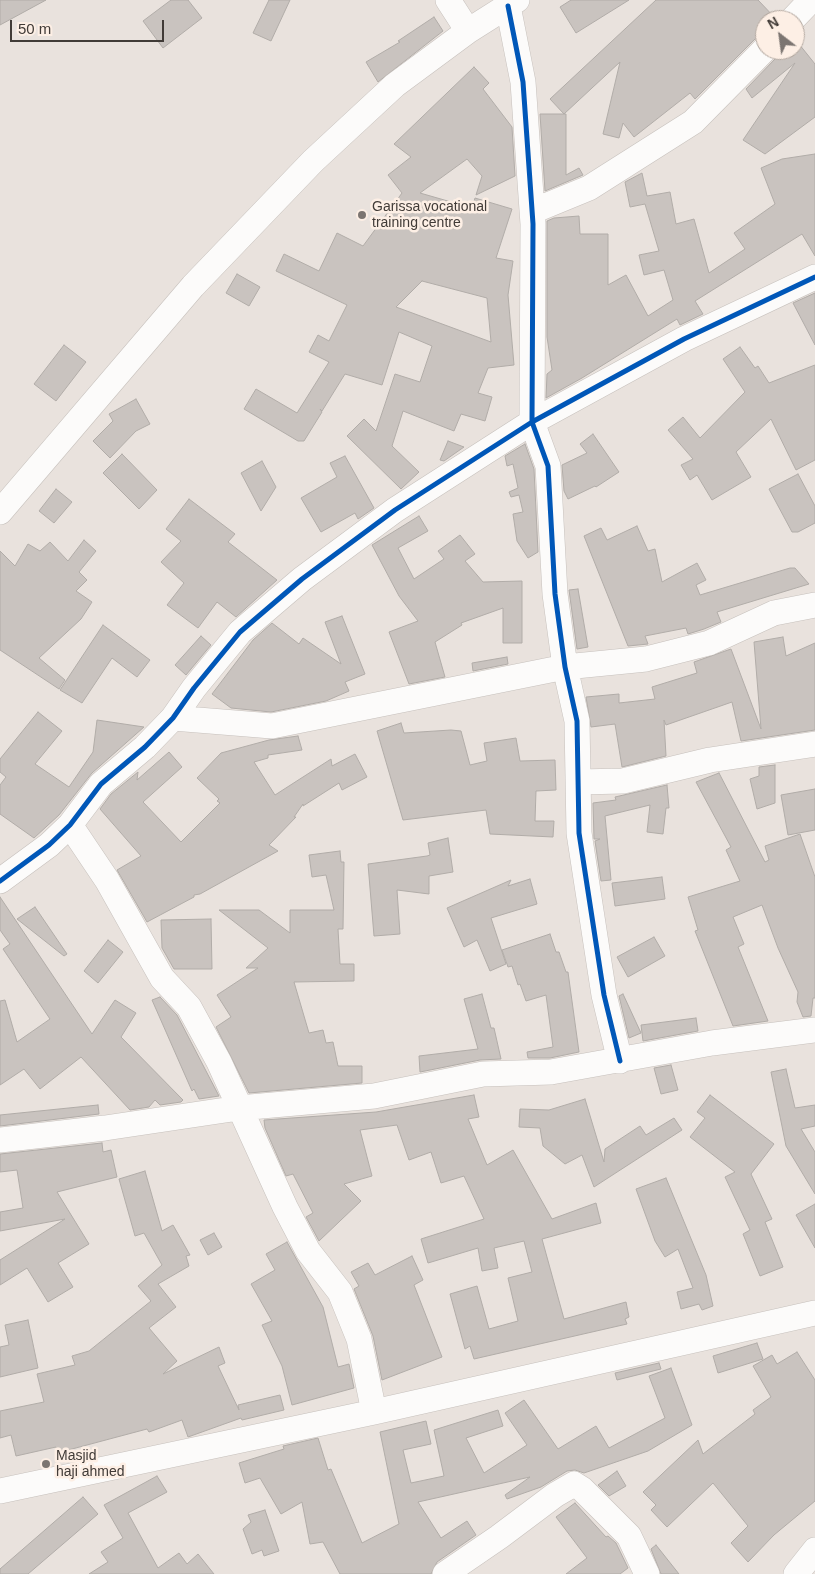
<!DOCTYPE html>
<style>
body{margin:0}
#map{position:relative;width:815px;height:1574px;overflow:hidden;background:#e9e2dd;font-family:Helvetica,sans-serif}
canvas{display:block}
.north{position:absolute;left:755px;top:10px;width:50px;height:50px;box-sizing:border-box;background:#fdefe5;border:1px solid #b2a79f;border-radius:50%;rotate:330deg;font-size:14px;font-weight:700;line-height:20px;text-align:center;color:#413b37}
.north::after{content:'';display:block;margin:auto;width:18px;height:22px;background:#7c7571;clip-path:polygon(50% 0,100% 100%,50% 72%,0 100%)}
.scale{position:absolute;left:10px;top:20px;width:154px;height:22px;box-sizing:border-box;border:2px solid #413b37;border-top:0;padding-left:6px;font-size:15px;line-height:18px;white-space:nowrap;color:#413b37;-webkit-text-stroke:4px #fdefe5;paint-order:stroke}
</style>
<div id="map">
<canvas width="815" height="1574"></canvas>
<div class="north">N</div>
<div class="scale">50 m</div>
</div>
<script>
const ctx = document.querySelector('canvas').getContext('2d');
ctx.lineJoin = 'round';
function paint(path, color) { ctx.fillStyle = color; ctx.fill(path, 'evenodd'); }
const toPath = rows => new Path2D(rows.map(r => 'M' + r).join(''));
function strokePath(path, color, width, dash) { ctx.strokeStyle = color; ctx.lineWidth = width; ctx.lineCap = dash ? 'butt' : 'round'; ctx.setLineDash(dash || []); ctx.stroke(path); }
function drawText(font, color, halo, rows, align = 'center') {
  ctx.font = font + ' Helvetica,sans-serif'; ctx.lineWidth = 5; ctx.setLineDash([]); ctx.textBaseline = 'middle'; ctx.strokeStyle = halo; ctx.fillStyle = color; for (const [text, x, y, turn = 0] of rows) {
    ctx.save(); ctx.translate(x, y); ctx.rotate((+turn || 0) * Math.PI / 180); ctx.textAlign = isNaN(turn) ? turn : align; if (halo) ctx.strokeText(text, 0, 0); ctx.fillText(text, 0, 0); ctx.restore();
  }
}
const building = toPath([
 [0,0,46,0,0,25,0,0],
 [171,0,188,0,202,18,163,48,143,21,171,0],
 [269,0,290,0,271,41,253,33,269,0],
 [571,0,629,0,576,33,560,7,571,0],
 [656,0,758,0,777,20,765,20,765,35,755,39,695,99,690,93,634,137,623,123,619,138,603,134,620,62,564,114,566,114,566,175,579,168,583,175,545,191,540,114,564,114,550,99,656,0],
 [434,17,443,31,378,82,366,62,400,42,398,41,434,17],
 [795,39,815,64,815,117,765,154,743,140,795,63,752,98,746,89,775,59,779,50,795,50,795,39],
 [474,67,489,83,483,89,512,127,515,176,476,195,482,176,467,159,420,193,472,208,475,198,512,209,496,258,513,261,508,295,514,365,488,368,478,393,492,397,485,421,461,414,454,431,403,411,392,446,419,472,401,489,347,436,364,419,376,431,395,374,420,382,432,346,399,332,382,385,345,374,322,411,320,409,322,412,304,441,298,441,244,409,256,389,297,413,329,362,309,352,318,335,329,341,347,305,276,271,284,254,319,271,337,233,363,246,402,193,388,175,411,157,394,144,474,67],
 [422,281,487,298,491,342,396,307,422,281],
 [815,154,815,256,802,234,695,301,703,314,680,325,677,319,582,378,546,398,547,374,552,370,547,337,547,221,554,218,579,216,580,234,608,234,608,285,626,275,648,316,673,300,664,270,644,275,639,255,659,251,645,204,630,207,625,182,642,173,647,196,670,192,676,224,694,219,709,273,745,249,734,233,775,204,761,168,782,159,815,154],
 [237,274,260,287,249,306,226,293,237,274],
 [815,293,815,345,793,303,815,293],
 [64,345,86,362,56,401,34,384,64,345],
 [740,347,755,368,758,366,769,383,815,365,815,460,796,470,771,419,736,452,751,477,712,500,697,475,690,480,681,465,693,459,668,430,683,417,700,438,745,392,723,359,740,347],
 [136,399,150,424,136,431,110,458,93,441,113,421,109,414,136,399],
 [593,434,619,472,596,487,595,486,568,499,564,491,562,465,587,453,580,444,593,434],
 [448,441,464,447,444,461,440,460,448,441],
 [525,444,534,469,538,552,528,558,517,541,513,514,523,512,519,495,511,497,509,492,518,488,513,464,507,466,505,456,525,444],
 [122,454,157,490,139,509,103,473,122,454],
 [345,456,374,508,358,519,355,513,321,532,301,498,337,477,330,463,345,456],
 [262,461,276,487,261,511,241,473,262,461],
 [798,474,815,506,815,523,798,532,792,532,769,489,798,474],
 [56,489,72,502,54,523,39,511,56,489],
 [189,499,235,534,228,542,277,580,236,617,217,602,198,628,167,605,184,583,161,562,181,541,166,529,189,499],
 [419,516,428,531,398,548,414,579,444,559,438,551,460,535,475,554,465,561,483,582,522,581,522,643,503,643,503,608,461,623,462,625,435,642,445,677,409,684,389,632,418,621,399,596,372,545,419,516],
 [637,526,648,551,655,549,662,582,697,563,706,580,696,585,700,595,790,568,795,568,809,584,717,612,721,622,704,629,688,634,686,628,645,636,648,644,628,646,584,536,601,528,607,540,637,526],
 [84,540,96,551,79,572,87,580,76,591,92,602,81,619,39,658,65,680,59,689,0,650,0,551,15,566,28,544,40,551,50,542,68,561,84,540],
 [578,589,588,647,577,649,569,590,578,589],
 [342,616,365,674,345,682,349,691,326,701,271,712,231,708,212,694,253,640,272,623,299,644,303,638,341,664,325,622,342,616],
 [103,625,150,660,137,677,112,658,82,703,60,690,103,625],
 [201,636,211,645,186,675,175,665,201,636],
 [783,637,786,656,815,643,815,730,741,741,732,702,666,725,664,720,666,756,622,767,615,724,591,727,586,697,619,694,619,703,655,699,652,687,697,673,694,662,731,649,761,729,754,642,783,637],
 [507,657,508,664,473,671,472,663,507,657],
 [38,712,62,731,35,764,69,787,93,752,97,720,144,727,92,773,59,815,34,838,0,814,0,785,6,777,0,772,0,759,38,712],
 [401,723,404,733,451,730,461,731,470,765,487,761,484,743,516,738,520,761,555,760,556,790,536,791,535,821,554,821,553,837,490,834,486,810,403,820,377,731,401,723],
 [298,736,302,750,268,755,268,758,254,762,275,795,331,759,332,766,355,754,367,777,342,790,339,783,303,806,303,804,294,817,296,817,269,845,278,851,200,894,194,895,194,897,147,922,117,870,141,856,100,809,111,794,138,772,137,780,169,752,182,767,143,802,181,842,220,803,217,801,219,799,197,778,221,753,269,740,298,736],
 [775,765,775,803,757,809,750,779,759,776,759,767,775,765],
 [719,773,765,862,769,860,765,846,800,834,815,877,815,998,813,998,811,1016,803,1017,797,1002,798,992,778,948,762,905,733,917,744,944,738,947,768,1021,733,1026,695,931,698,930,688,897,740,881,726,850,731,847,696,782,719,773],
 [667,785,669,808,666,808,663,834,647,832,650,805,605,816,611,880,601,881,595,841,600,839,594,839,593,803,616,800,615,797,667,785],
 [815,789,815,830,788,835,781,795,815,789],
 [448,838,453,872,429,876,429,894,397,890,400,934,374,936,368,864,427,856,430,855,428,843,448,838],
 [340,851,341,862,344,862,343,929,338,929,340,964,354,964,354,981,294,982,309,1033,323,1030,326,1043,333,1042,338,1066,362,1066,362,1083,249,1093,216,1027,231,1017,217,995,258,968,246,968,268,948,219,910,259,910,290,933,290,910,334,910,326,875,312,877,309,855,340,851],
 [662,877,665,899,615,906,612,883,662,877],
 [530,879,537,904,491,918,506,964,490,971,477,940,464,947,447,908,511,880,508,886,530,879],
 [0,897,92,1034,115,1000,136,1013,121,1037,183,1100,181,1102,160,1105,155,1100,149,1107,130,1110,81,1057,40,1089,24,1069,0,1085,0,1001,5,1000,17,1042,50,1019,3,949,10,944,0,930,0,897],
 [35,907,67,954,64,956,17,919,35,907],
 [211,919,212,969,174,969,162,948,161,920,211,919],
 [550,934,556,952,559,952,566,972,568,972,579,1052,550,1058,528,1058,527,1052,553,1047,546,995,526,1001,520,984,518,985,512,966,508,967,502,950,550,934],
 [654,937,665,956,628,977,617,957,654,937],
 [108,940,123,952,98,983,84,971,108,940],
 [482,994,491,1028,494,1028,501,1059,480,1060,420,1072,419,1056,478,1049,464,999,482,994],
 [623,994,641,1033,629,1038,619,996,623,994],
 [160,997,177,1015,219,1096,199,1099,194,1089,192,1091,152,1000,160,997],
 [696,1018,698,1031,643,1041,641,1025,696,1018],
 [671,1065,678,1090,661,1094,654,1068,671,1065],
 [786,1069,795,1108,815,1105,815,1126,801,1129,815,1152,815,1194,786,1146,771,1072,786,1069],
 [474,1095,479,1117,468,1119,487,1165,513,1150,552,1219,596,1203,601,1223,542,1239,564,1319,626,1302,629,1317,625,1319,627,1324,474,1359,470,1346,465,1349,450,1294,477,1286,489,1329,518,1321,508,1278,532,1272,524,1241,494,1248,498,1268,482,1271,478,1248,428,1263,421,1239,484,1219,464,1176,441,1183,431,1152,409,1160,397,1125,360,1130,372,1176,344,1184,361,1201,319,1241,306,1217,313,1213,293,1174,286,1176,265,1128,264,1120,376,1112,474,1095],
 [710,1095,774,1144,751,1174,772,1219,765,1222,783,1267,760,1276,743,1234,750,1230,725,1177,735,1172,690,1137,705,1118,697,1112,710,1095],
 [585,1099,604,1162,605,1149,640,1126,646,1135,674,1118,682,1130,594,1187,582,1155,565,1164,543,1146,540,1128,519,1127,520,1109,549,1110,585,1099],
 [98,1105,99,1114,0,1126,0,1115,98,1105],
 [102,1143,103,1152,111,1150,117,1177,57,1192,89,1244,58,1263,73,1287,48,1302,27,1268,0,1285,0,1260,65,1219,0,1231,0,1212,23,1208,17,1170,0,1172,0,1154,102,1143],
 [145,1171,162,1231,173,1225,190,1255,186,1256,189,1266,158,1284,176,1307,149,1328,177,1361,163,1374,219,1347,225,1363,218,1366,239,1410,238,1405,280,1395,284,1410,242,1420,241,1418,188,1437,182,1420,149,1432,147,1429,57,1453,56,1447,16,1456,11,1435,0,1438,0,1411,44,1402,37,1374,75,1365,72,1356,89,1351,151,1301,138,1286,162,1265,144,1233,135,1236,119,1179,145,1171],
 [666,1178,706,1275,713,1306,702,1310,699,1304,681,1309,677,1292,693,1288,678,1249,665,1257,655,1241,636,1189,666,1178],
 [815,1204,815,1248,796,1215,815,1204],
 [214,1233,222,1247,208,1255,200,1240,214,1233],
 [287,1242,323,1307,338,1367,349,1364,354,1388,292,1405,282,1366,262,1325,272,1321,251,1284,275,1270,266,1254,287,1242],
 [412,1256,423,1280,414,1285,442,1357,382,1380,373,1336,354,1289,359,1286,351,1272,368,1263,375,1275,412,1256],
 [28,1320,38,1368,0,1377,0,1347,9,1345,5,1325,28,1320],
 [757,1343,763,1359,718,1373,713,1356,757,1343],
 [797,1352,815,1380,815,1501,774,1535,748,1562,731,1543,748,1526,713,1483,667,1527,651,1510,656,1505,643,1492,698,1440,703,1454,755,1414,753,1410,771,1397,753,1366,772,1355,777,1364,797,1352],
 [659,1363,661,1369,617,1380,615,1373,659,1363],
 [671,1368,692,1425,648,1451,584,1473,575,1470,567,1471,541,1487,507,1499,505,1495,530,1477,418,1502,441,1538,467,1521,476,1535,437,1562,431,1574,340,1574,323,1542,310,1544,302,1502,281,1514,260,1478,245,1483,239,1463,284,1449,283,1446,318,1438,328,1470,331,1469,362,1543,399,1524,380,1432,426,1421,431,1444,403,1450,411,1483,444,1476,434,1430,498,1410,503,1426,466,1438,484,1473,527,1445,505,1413,524,1400,558,1449,596,1426,609,1448,665,1418,649,1376,671,1368],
 [617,1471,626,1486,609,1496,598,1485,617,1471],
 [157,1476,167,1492,128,1513,158,1568,179,1553,187,1564,198,1554,214,1574,89,1574,108,1562,101,1552,123,1538,104,1505,157,1476],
 [83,1497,98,1514,28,1574,0,1574,0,1569,83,1497],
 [575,1503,606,1537,608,1536,616,1543,628,1568,620,1574,566,1574,587,1558,556,1517,575,1503],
 [265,1510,279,1551,264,1556,262,1550,252,1554,243,1529,251,1522,248,1515,265,1510],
 [656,1545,679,1574,661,1574,651,1549,656,1545]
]);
paint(building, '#c9c3bf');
strokePath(building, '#b1aca8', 1);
const minor = toPath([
 [448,0,468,31],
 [508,6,523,82,533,224,532,422,548,466,555,594,565,667,577,721,579,833,604,995,620,1061],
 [792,20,811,0],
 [533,211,589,188,693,122,765,49],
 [0,512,193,286,313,161,395,85,468,31,517,0],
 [173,718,272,726,565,667,646,659,709,643,774,613,815,605],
 [579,782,623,781,710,760,815,744],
 [70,825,107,880,162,978,189,1007,219,1062,285,1207,308,1251,340,1292,359,1339,374,1412],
 [0,881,49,845,70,825,101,784,145,747,173,718,194,688,240,632,302,579,395,510,532,422,684,339,815,277],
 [0,1140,105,1128,239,1108,374,1096,483,1074,551,1072,712,1043,815,1030],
 [0,1491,374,1412,815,1313],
 [445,1574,499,1537,555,1495,574,1484,582,1489,629,1536,647,1574],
 [796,1574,815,1550]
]);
strokePath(minor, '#c6c0bc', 26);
strokePath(minor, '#fcfbfa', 25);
strokePath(toPath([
 [508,6,523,82,533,224,532,422,548,466,555,594,565,667,577,721,579,833,604,995,620,1061],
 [0,881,49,845,70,825,101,784,145,747,173,718,194,688,240,632,302,579,395,510,532,422,684,339,815,277]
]), '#0057b8', 5);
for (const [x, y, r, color] of [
 [362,215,5,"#7c7571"],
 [46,1464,5,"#7c7571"]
]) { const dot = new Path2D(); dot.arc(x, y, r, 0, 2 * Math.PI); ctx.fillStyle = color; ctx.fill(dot); strokePath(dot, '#fdefe5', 2); }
drawText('14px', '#413b37', '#fdefe5', [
 ["Garissa vocational",372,207],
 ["training centre",372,223],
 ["Masjid",56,1456],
 ["haji ahmed",56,1472]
], 'left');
</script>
